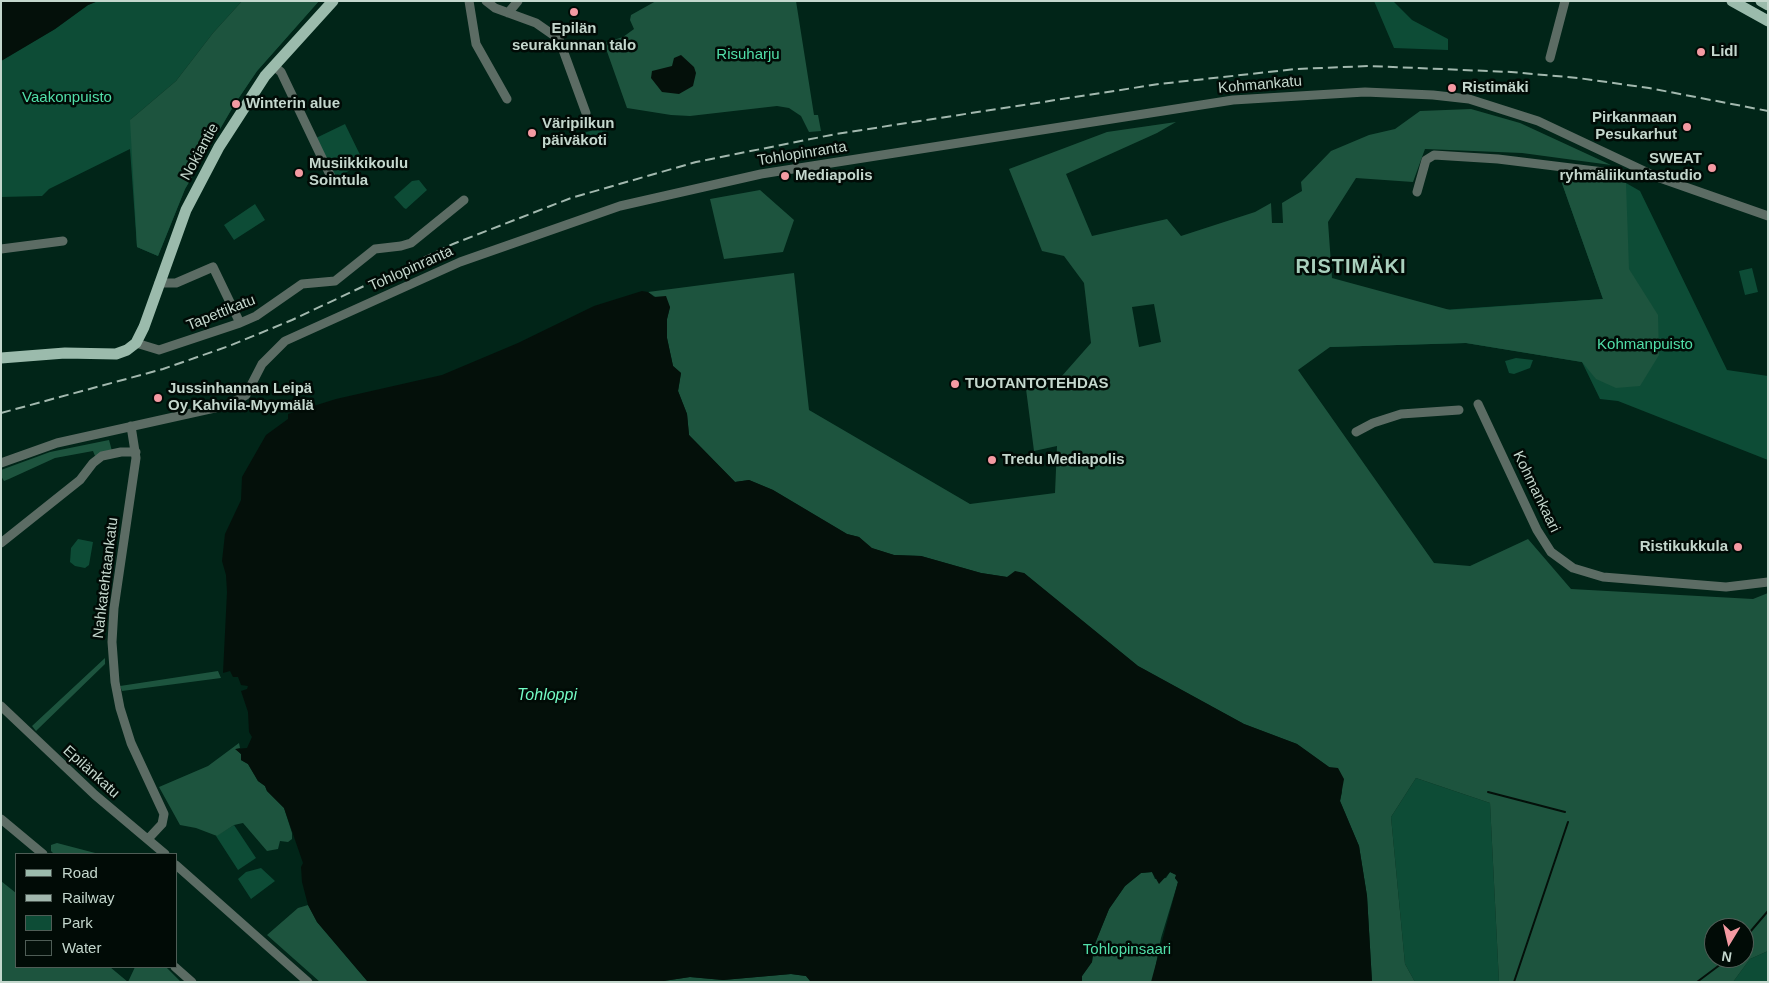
<!DOCTYPE html>
<meta charset="utf-8">
<style>
body{margin:0}
#map{position:relative;width:1769px;height:983px;overflow:hidden;background:#012518;font-family:Arial,sans-serif}
canvas{display:block}
.frame{position:absolute;inset:0;border:2px solid #c4d7cd;pointer-events:none}
.legend{position:absolute;left:15px;top:853px;width:162px;height:115px;box-sizing:border-box;background:#010b06;border:1px solid #4f5d56;margin:0;padding:6px 9px;list-style:none;font-size:15px;color:#c4d7cd}
.legend li{display:flex;align-items:center;gap:10px;height:25px}
.legend b{width:25px;border:1px solid #4f5d56}
.north{position:absolute;left:1704px;top:918px;width:50px;height:50px;box-sizing:border-box;background:#010b06;border:1px solid #4f5d56;border-radius:50%;rotate:189deg;font-size:14px;font-weight:700;line-height:20px;text-align:center;color:#c4d7cd}
.north::after{content:'';display:block;margin:auto;width:18px;height:22px;background:#f49aa2;clip-path:polygon(50% 0,100% 100%,50% 72%,0 100%)}
</style>
<div id="map">
<canvas width="1769" height="983"></canvas>
<div class="frame"></div>
<ul class="legend">
<li><b style="height:6px;background:#9bbbac"></b>Road</li>
<li><b style="height:6px;background:#a2b8ae"></b>Railway</li>
<li><b style="height:14px;background:#0d4c36"></b>Park</li>
<li><b style="height:14px;background:#04100a"></b>Water</li>
</ul>
<div class="north">N</div>
</div>
<script>
const ctx = document.querySelector('canvas').getContext('2d');
ctx.lineJoin = 'round';
function paint(path, color) { ctx.fillStyle = color; ctx.fill(path, 'evenodd'); }
const toPath = rows => new Path2D(rows.map(r => 'M' + r).join(''));
function strokePath(path, color, width, dash) { ctx.strokeStyle = color; ctx.lineWidth = width; ctx.lineCap = dash ? 'butt' : 'round'; ctx.setLineDash(dash || []); ctx.stroke(path); }
function drawText(font, color, halo, rows, align = 'center') {
  ctx.font = font + ' Arial,sans-serif'; ctx.lineWidth = 5; ctx.setLineDash([]); ctx.textBaseline = 'middle'; ctx.strokeStyle = halo; ctx.fillStyle = color; for (const [text, x, y, turn = 0] of rows) {
    ctx.save(); ctx.translate(x, y); ctx.rotate((+turn || 0) * Math.PI / 180); ctx.textAlign = isNaN(turn) ? turn : align; if (halo) ctx.strokeText(text, 0, 0); ctx.fillText(text, 0, 0); ctx.restore();
  }
}
paint(toPath([
 [98,1,242,1,213,33,176,81,130,120,319,1,257,71,234,105,185,189,158,256,137,247,130,149,49,189,42,196,1,197,1,61,55,29,88,5],
 [1374,1,1393,1,1412,20,1448,39,1448,50,1394,48],
 [345,124,364,163,335,178,316,138],
 [605,127,609,138,587,145,583,133],
 [1558,172,1626,183,1640,191,1727,370,1768,376,1768,460,1618,401,1600,399,1582,362,1466,343,1330,347,1339,317,1603,299],
 [419,180,427,190,406,209,404,208,394,197,412,181],
 [255,204,265,220,234,240,224,225],
 [1752,268,1758,292,1745,295,1739,271],
 [1516,358,1533,360,1530,368,1514,374,1509,373,1505,361],
 [78,539,93,542,89,565,85,568,75,566,70,562,71,548],
 [1416,778,1490,803,1499,982,1415,982,1405,964,1391,817],
 [234,825,256,858,238,870,216,836],
 [261,868,275,881,251,899,238,879,246,872],
 [1768,951,1768,982,1733,982,1750,959]
]), '#0d4c36');
paint(toPath([
 [242,1,319,1,257,71,234,105,185,189,158,256,137,247,130,120,176,81,213,33],
 [656,1,796,1,814,115,818,115,821,131,809,132,801,116,789,108,777,106,690,116,671,115,627,108,604,43,623,37,634,29,630,20,631,15],
 [1471,109,1520,123,1611,165,1522,153,1425,149,1413,182,1356,178,1328,222,1332,278,1450,310,1603,299,1558,172,1626,183,1629,269,1658,315,1659,355,1640,386,1616,388,1596,379,1582,362,1466,343,1330,347,1298,370,1434,563,1470,566,1528,539,1571,589,1753,599,1768,593,1768,951,1750,959,1733,982,1499,982,1490,803,1416,778,1391,817,1405,964,1415,982,1372,982,1367,896,1359,846,1340,801,1342,792,1329,767,1297,744,1244,724,1138,666,1024,573,1007,577,981,573,921,556,894,555,871,548,859,537,847,534,773,490,749,480,735,482,689,435,687,414,678,391,681,373,673,366,667,338,667,319,670,307,648,292,794,273,809,410,970,504,1055,493,1057,446,1034,451,1026,389,1054,385,1091,343,1084,283,1064,256,1042,251,1009,169,1107,132,1176,122,1157,133,1066,174,1092,236,1167,219,1181,236,1255,212,1271,203,1272,223,1283,223,1282,203,1302,191,1301,182,1331,151,1369,135,1395,129,1420,111],
 [1154,304,1161,342,1139,347,1132,307],
 [1714,928,1744,928,1744,958,1714,958],
 [760,190,794,220,783,252,724,259,710,199],
 [109,440,112,451,95,456,93,451,55,458,9,479,4,481,1,476,1,470,50,452],
 [105,658,105,664,36,731,32,726],
 [218,671,221,678,122,691,120,686],
 [239,743,240,748,236,749,241,754,241,760,248,764,258,781,265,786,267,791,284,808,292,833,292,839,288,842,280,841,278,849,267,851,243,823,234,825,217,836,196,828,180,825,159,787,208,766],
 [57,843,99,854,54,854,51,851,51,845],
 [1152,872,1155,879,1166,878,1170,872,1177,875,1175,878,1178,882,1161,938,1153,980,1151,982,1082,982,1082,976,1092,962,1094,946,1109,909,1125,886,1141,873],
 [1,881,16,893,16,967,110,967,128,982,1,982],
 [308,905,317,922,368,982,320,982,267,935,298,908],
 [135,967,166,967,181,982,128,982],
 [791,974,806,976,811,982,657,982,690,977,723,980]
]), '#1d543e');
paint(toPath([
 [1,1,98,1,88,5,55,29,1,61],
 [681,55,694,67,696,73,693,86,679,94,662,92,651,78,652,71,672,66,674,58],
 [642,291,648,292,654,297,666,296,670,307,667,319,667,338,673,366,681,373,678,391,687,414,689,435,735,482,749,480,773,490,847,534,859,537,872,548,894,555,921,556,981,573,1007,577,1015,571,1024,573,1138,666,1244,724,1297,744,1329,767,1338,768,1344,779,1340,801,1359,846,1367,896,1372,982,1151,982,1178,882,1175,878,1176,875,1170,872,1159,884,1152,872,1141,873,1125,886,1109,909,1094,946,1092,962,1082,976,1082,982,811,982,806,976,791,974,723,980,690,977,657,982,368,982,317,922,308,905,302,882,301,867,303,863,284,808,267,791,265,786,258,781,248,764,241,760,241,754,235,749,247,748,252,737,249,732,248,712,241,691,247,689,248,686,241,685,238,677,233,677,230,671,223,673,227,592,226,575,222,561,225,534,241,500,242,477,266,435,288,419,288,414,336,399,442,375,518,343,594,306]
]), '#04100a');
strokePath(toPath([
 [1488,792,1565,812],
 [1744,939,1768,911],
 [1514,982,1568,822],
 [1697,982,1729,958]
]), '#04100a', 2);
strokePath(toPath([
 [469,1,476,44,507,99],
 [486,1,495,8,536,23,559,39,586,113],
 [508,13,518,1],
 [1550,58,1565,1],
 [274,66,281,72,332,179],
 [1417,192,1426,160,1434,155,1498,159,1636,176,1646,173],
 [1,249,63,241],
 [159,283,176,283,213,267,240,323],
 [136,343,159,350,240,323,256,316,302,284,335,281,375,249,401,246,411,243,464,200],
 [1478,404,1537,530,1551,552,1573,568,1603,577,1726,587,1768,582],
 [131,426,136,458,114,608,112,642,115,682,120,708,131,743,164,814,162,824,148,839],
 [1356,432,1373,423,1401,414,1459,410],
 [1,463,57,443,228,405,246,395,262,364,285,341,460,262,620,206,761,174,1233,100,1365,92,1433,95,1469,99,1538,121,1657,177,1768,216],
 [1,543,80,480,93,463,102,456,121,452,136,452],
 [1,706,95,795,165,854],
 [1,819,43,854],
 [176,865,308,982],
 [175,967,192,982]
]), '#5c6c64', 9);
strokePath(toPath([
 [1732,1,1768,21],
 [1761,1,1768,5],
 [1,358,65,353,116,354,127,350,136,343,144,327,186,210,219,147,265,76,333,1]
]), '#9bbbac', 11);
strokePath(toPath([
 [1,413,163,369,229,346,292,320,453,244,571,198,696,162,836,134,1159,84,1296,69,1369,66,1511,72,1578,78,1649,88,1768,111]
]), '#a2b8ae', 2, [10, 5]);
for (const [x, y, r, color] of [
 [574,12,5,"#f49aa2"],
 [1701,52,5,"#f49aa2"],
 [1452,88,5,"#f49aa2"],
 [236,104,5,"#f49aa2"],
 [1687,127,5,"#f49aa2"],
 [532,133,5,"#f49aa2"],
 [1712,168,5,"#f49aa2"],
 [299,173,5,"#f49aa2"],
 [785,176,5,"#f49aa2"],
 [955,384,5,"#f49aa2"],
 [158,398,5,"#f49aa2"],
 [992,460,5,"#f49aa2"],
 [1738,547,5,"#f49aa2"]
]) { const dot = new Path2D(); dot.arc(x, y, r, 0, 2 * Math.PI); ctx.fillStyle = color; ctx.fill(dot); strokePath(dot, '#010b06', 2); }
drawText('bold 15px', '#c4d7cd', '#010b06', [
 ["Epilän",574,29,"center"],
 ["seurakunnan talo",574,46,"center"],
 ["Lidl",1711,52],
 ["Ristimäki",1462,88],
 ["Winterin alue",246,104],
 ["Pirkanmaan",1677,118,"right"],
 ["Pesukarhut",1677,135,"right"],
 ["Väripilkun",542,124],
 ["päiväkoti",542,141],
 ["SWEAT",1702,159,"right"],
 ["ryhmäliikuntastudio",1702,176,"right"],
 ["Musiikkikoulu",309,164],
 ["Sointula",309,181],
 ["Mediapolis",795,176],
 ["TUOTANTOTEHDAS",965,384],
 ["Jussinhannan Leipä",168,389],
 ["Oy Kahvila-Myymälä",168,406],
 ["Tredu Mediapolis",1002,460],
 ["Ristikukkula",1728,547,"right"]
], 'left');
drawText('15px', '#51dfa9', '#010b06', [
 ["Risuharju",748,55],
 ["Vaakonpuisto",67,98],
 ["Kohmanpuisto",1645,345],
 ["Tohlopinsaari",1127,950]
]);
drawText('15px', '#c4d7cd', '#010b06', [
 ["Kohmankatu",1260,85,-5],
 ["Nokiantie",200,152,-61],
 ["Tohlopinranta",802,154,-9],
 ["Tohlopinranta",411,269,-24],
 ["Tapettikatu",221,313,-22],
 ["Kohmankaari",1536,492,64],
 ["Nahkatehtaankatu",106,578,-83],
 ["Epilänkatu",91,772,42]
]);
drawText('italic 16px', '#72fbc4', '#010b06', [
 ["Tohloppi",547,696]
]);
ctx.letterSpacing = '1px';
drawText('bold 20px', '#a9d0bd', '#010b06', [
 ["RISTIMÄKI",1351,267]
]);
ctx.letterSpacing = '0px';
</script>
